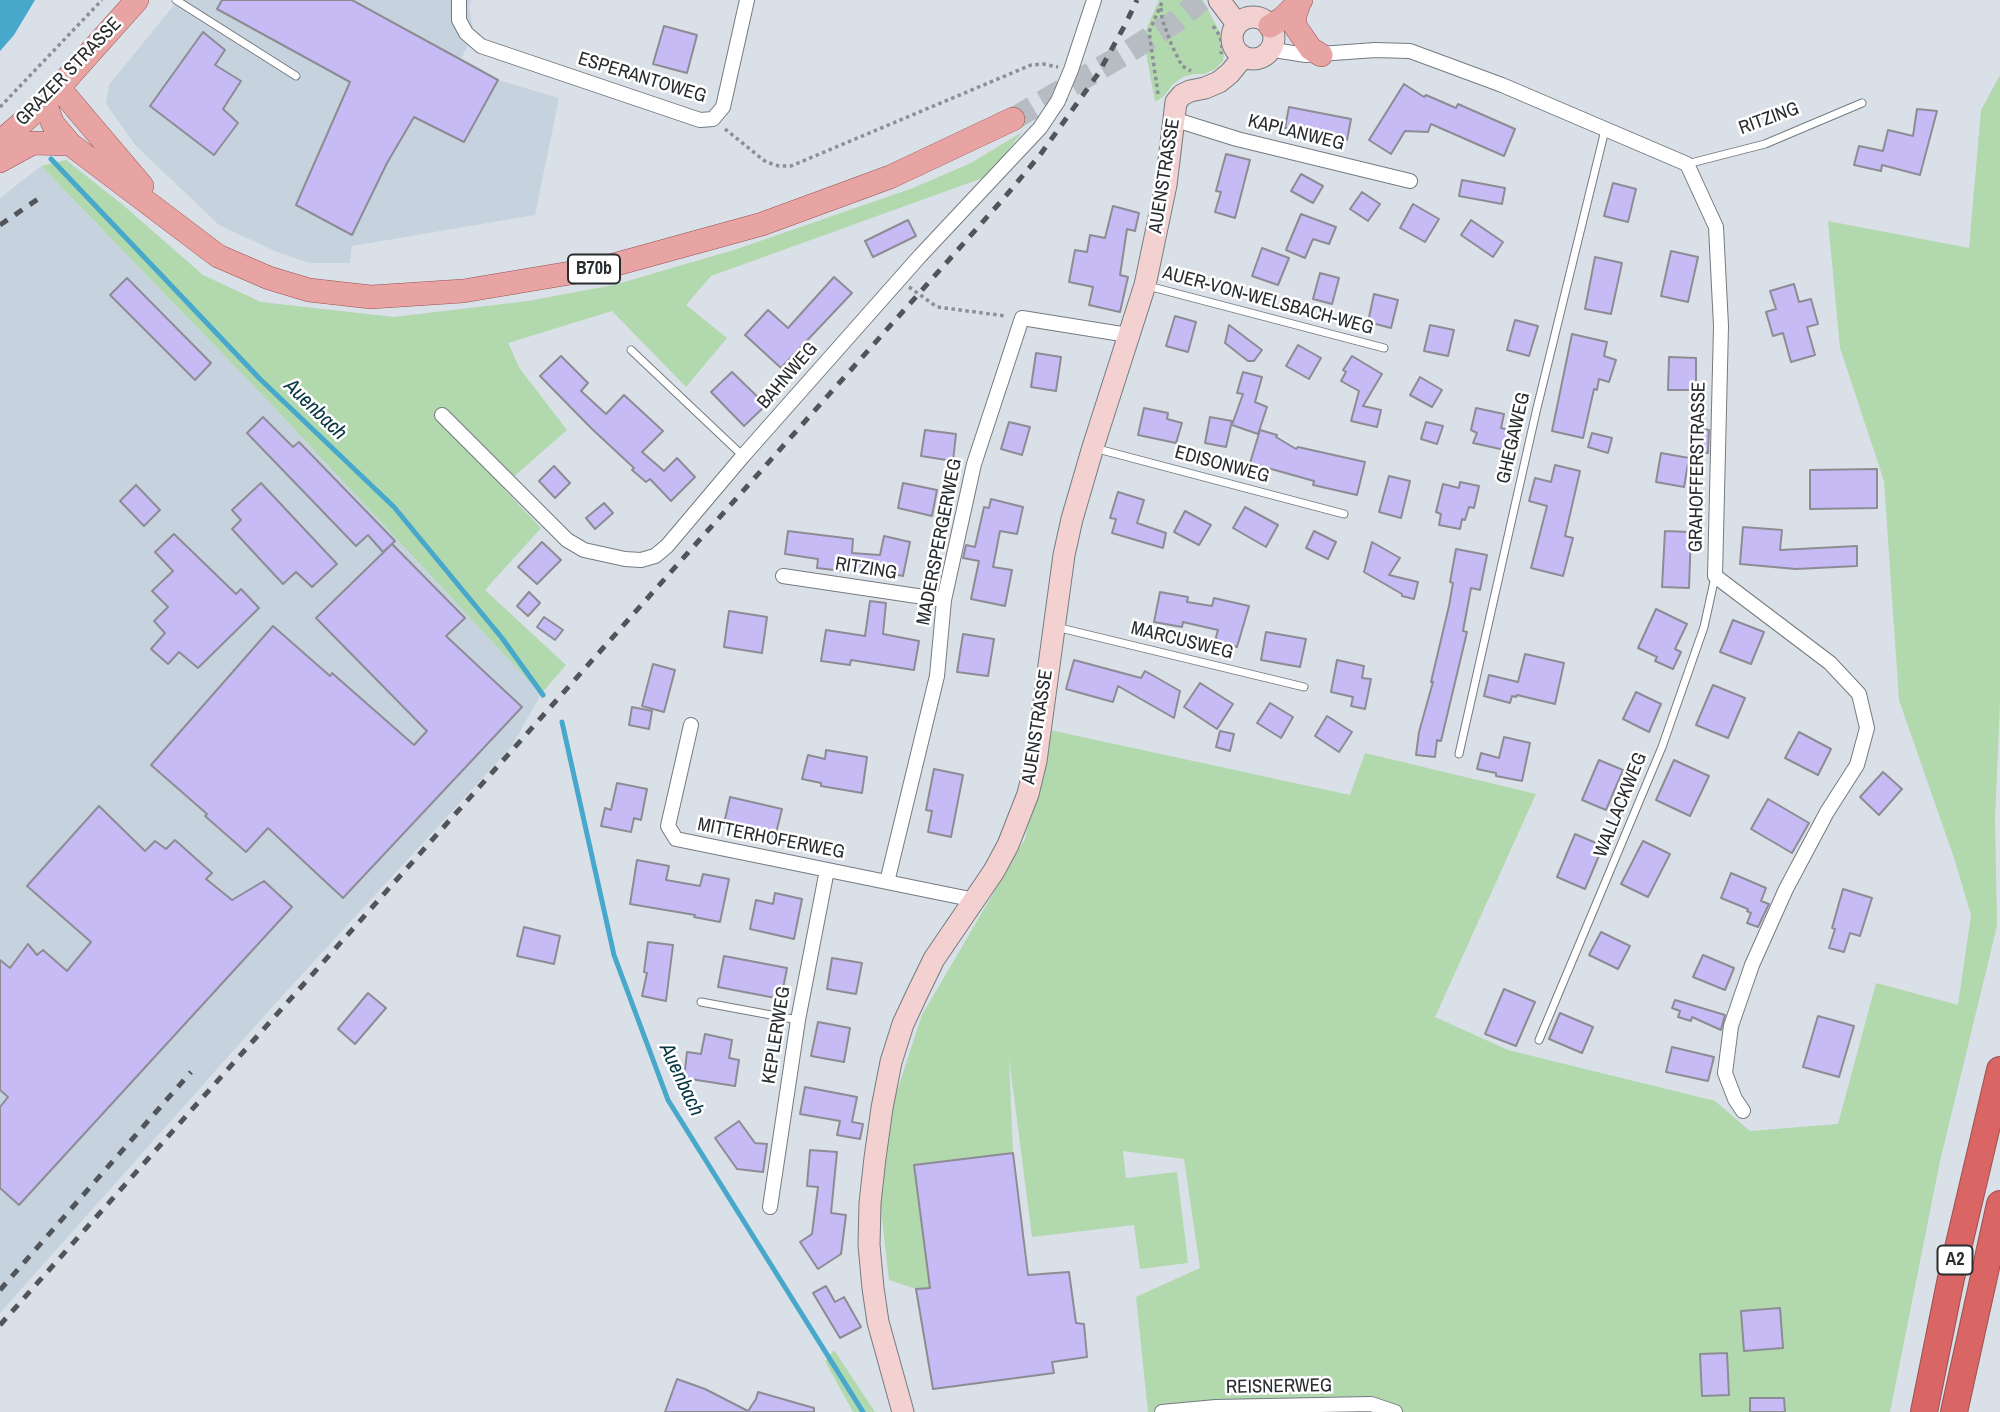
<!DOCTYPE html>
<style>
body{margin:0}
canvas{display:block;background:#d9e0e7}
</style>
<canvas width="2000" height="1412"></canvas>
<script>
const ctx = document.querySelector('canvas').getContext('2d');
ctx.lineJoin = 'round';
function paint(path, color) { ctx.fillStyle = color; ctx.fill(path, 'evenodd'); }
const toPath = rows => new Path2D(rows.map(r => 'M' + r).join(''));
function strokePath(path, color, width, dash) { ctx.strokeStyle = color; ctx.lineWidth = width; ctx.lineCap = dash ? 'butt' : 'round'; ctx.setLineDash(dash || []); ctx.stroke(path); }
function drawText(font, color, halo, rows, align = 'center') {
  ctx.font = font + ' "Archivo Narrow",sans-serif'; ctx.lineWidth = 5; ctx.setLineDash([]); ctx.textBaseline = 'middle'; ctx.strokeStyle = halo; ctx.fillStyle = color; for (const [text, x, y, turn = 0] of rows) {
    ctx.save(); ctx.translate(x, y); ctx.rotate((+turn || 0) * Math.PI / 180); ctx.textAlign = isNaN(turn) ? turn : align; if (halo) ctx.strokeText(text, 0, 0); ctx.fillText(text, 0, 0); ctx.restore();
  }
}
paint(toPath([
 [178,0,472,0,469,7,474,34,461,59,498,80,559,98,535,215,352,246,350,263,309,263,277,252,219,225,135,145,106,104,109,85],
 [41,166,272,405,541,694,512,746,273,1006,0,1313,0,198]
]), '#c6d3df');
paint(toPath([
 [1159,0,1203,0,1223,38,1225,47,1223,61,1215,69,1204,74,1194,74,1183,77,1173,84,1164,96,1155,102,1143,37],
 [2000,75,2000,701,1995,819,1997,926,1940,1161,1890,1412,1379,1412,1371,1404,1148,1412,1136,1297,1200,1268,1184,1159,1123,1151,1126,1178,1177,1172,1188,1263,1140,1269,1134,1225,1032,1237,1009,1058,1013,1153,914,1166,930,1288,916,1289,889,1280,875,1158,922,1015,1025,839,1050,730,1350,795,1365,753,1536,794,1435,1017,1508,1050,1715,1101,1750,1131,1838,1124,1876,983,1958,1005,1971,915,1954,858,1899,700,1884,481,1840,348,1828,221,1969,248,1981,110],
 [1022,132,988,176,711,276,686,305,727,338,686,387,612,311,508,343,520,369,567,430,502,487,541,528,485,590,566,665,541,694,272,405,41,166,66,160,123,205,203,275,261,302,394,317,528,301,614,285,737,249,913,188,971,163],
 [834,1350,875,1412,853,1412,825,1361]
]), '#b2d8ae');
paint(toPath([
 [0,0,35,0,14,35,0,51]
]), '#47a8cb');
strokePath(toPath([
 [51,159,260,379,394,507,502,638,543,695],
 [562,722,614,955,668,1100,863,1412]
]), '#47a8cb', 5);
const building = toPath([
 [222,0,352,0,498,80,464,142,414,117,387,163,352,235,296,205,350,82,217,9,222,0],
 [664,26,697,35,687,73,653,64,664,26],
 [203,32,225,50,215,65,241,81,223,109,238,123,214,155,150,106,203,32],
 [1404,84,1424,97,1426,95,1456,108,1458,104,1515,129,1504,156,1431,124,1428,132,1405,131,1391,154,1369,140,1404,84],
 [1289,107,1351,119,1347,140,1285,128,1289,107],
 [1917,109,1937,111,1920,175,1882,165,1881,171,1854,165,1859,146,1883,151,1888,130,1913,136,1917,109],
 [1226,154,1250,160,1235,218,1215,212,1221,192,1216,191,1226,154],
 [1301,174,1323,186,1313,203,1291,191,1301,174],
 [1462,180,1505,188,1502,204,1459,196,1462,180],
 [1613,183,1636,189,1628,222,1604,216,1613,183],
 [1362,192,1380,204,1368,221,1350,209,1362,192],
 [1413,204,1439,219,1425,242,1400,228,1413,204],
 [1113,206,1139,213,1135,231,1127,229,1120,275,1128,277,1120,312,1089,305,1093,287,1069,282,1075,250,1087,252,1090,235,1105,238,1113,206],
 [1301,214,1336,227,1329,244,1313,239,1305,258,1286,250,1301,214],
 [908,220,916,236,873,257,865,241,908,220],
 [1471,220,1503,242,1493,257,1461,235,1471,220],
 [1262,248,1289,258,1278,285,1252,276,1262,248],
 [1671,251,1698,257,1688,302,1661,296,1671,251],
 [1595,257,1622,263,1611,314,1585,309,1595,257],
 [1320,273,1339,278,1332,304,1313,299,1320,273],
 [834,277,852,293,781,368,745,335,768,310,788,328,834,277],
 [127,278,211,363,195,380,110,295,127,278],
 [1794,284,1799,302,1811,299,1818,324,1807,327,1815,355,1791,362,1783,333,1773,336,1766,312,1776,309,1770,291,1794,284],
 [1374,294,1398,300,1391,328,1368,322,1374,294],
 [1175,316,1196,322,1188,352,1166,346,1175,316],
 [1515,320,1538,326,1529,356,1507,350,1515,320],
 [1229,325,1262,350,1254,361,1248,361,1225,343,1229,325],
 [1430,325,1454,330,1448,356,1424,351,1430,325],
 [1572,334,1607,342,1604,356,1616,360,1609,382,1599,379,1597,390,1594,389,1583,438,1552,431,1572,334],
 [1298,345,1321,358,1309,379,1286,366,1298,345],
 [1036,353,1061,357,1056,391,1031,387,1036,353],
 [561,356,588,383,581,391,606,414,624,395,663,431,642,452,664,471,677,458,695,477,671,501,650,479,646,482,632,470,634,468,592,429,540,376,561,356],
 [1352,356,1382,374,1363,406,1381,410,1377,427,1351,421,1359,391,1341,381,1346,372,1343,370,1352,356],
 [1669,357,1696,358,1696,390,1668,390,1669,357],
 [732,372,766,405,744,426,711,392,732,372],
 [1243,372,1262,377,1255,402,1267,407,1258,434,1232,425,1243,394,1237,393,1243,372],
 [1420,377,1442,390,1432,407,1410,395,1420,377],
 [1144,408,1168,413,1167,419,1182,423,1176,443,1138,435,1144,408],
 [1476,408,1504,414,1501,428,1518,432,1514,452,1473,443,1477,433,1471,430,1476,408],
 [263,417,293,447,299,442,395,541,383,552,368,535,356,546,247,433,263,417],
 [1210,417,1232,421,1226,447,1205,443,1210,417],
 [1009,422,1030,427,1022,455,1001,449,1009,422],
 [1426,422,1443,426,1437,444,1421,439,1426,422],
 [1696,428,1709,430,1708,453,1694,452,1696,428],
 [925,430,956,434,953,461,921,456,925,430],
 [1260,430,1277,435,1276,437,1296,449,1298,447,1365,462,1357,495,1313,485,1314,481,1250,463,1260,430],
 [1592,433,1612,438,1608,453,1588,447,1592,433],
 [1661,453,1689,458,1684,487,1656,482,1661,453],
 [1555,465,1580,471,1565,536,1573,538,1563,576,1531,568,1547,506,1529,501,1535,478,1551,482,1555,465],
 [554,466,570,483,555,498,539,481,554,466],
 [1877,469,1877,508,1810,509,1810,470,1877,469],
 [1389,476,1410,481,1401,518,1379,512,1389,476],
 [1460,482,1479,486,1474,508,1469,507,1465,520,1462,519,1460,529,1439,525,1441,514,1436,512,1443,484,1459,488,1460,482],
 [261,483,337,564,312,587,296,572,283,584,232,529,241,520,232,510,261,483],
 [903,483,937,490,932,516,898,508,903,483],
 [136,485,160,510,144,526,120,501,136,485],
 [1118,492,1144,500,1137,523,1166,533,1163,548,1112,533,1116,519,1110,518,1118,492],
 [991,499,1023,507,1017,534,1000,531,993,567,1012,570,1005,606,971,599,979,561,963,558,966,545,975,547,984,507,989,508,991,499],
 [604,503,613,513,595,529,586,518,604,503],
 [1245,507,1278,525,1266,547,1233,528,1245,507],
 [1185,511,1211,525,1199,545,1174,532,1185,511],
 [1743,527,1782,530,1780,550,1857,546,1857,566,1796,569,1740,564,1743,527],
 [788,531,853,539,852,553,880,555,884,536,910,542,903,576,878,571,877,575,817,568,818,559,785,554,788,531],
 [1314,531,1336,542,1328,559,1306,548,1314,531],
 [1665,531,1691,532,1689,588,1662,587,1665,531],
 [174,534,236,594,241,589,259,608,198,668,179,652,168,664,151,649,165,633,154,621,168,607,152,591,173,571,155,552,174,534],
 [542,542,561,560,537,584,518,567,542,542],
 [1372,542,1400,558,1389,575,1418,582,1414,599,1402,596,1402,594,1364,572,1372,542],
 [392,544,465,618,446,636,522,707,343,898,268,828,246,852,205,816,207,814,151,765,273,626,330,676,332,673,414,745,427,731,316,618,392,544],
 [1456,549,1487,555,1480,590,1471,588,1463,631,1467,632,1441,741,1437,740,1435,757,1416,755,1419,732,1433,682,1431,682,1449,606,1453,583,1450,582,1456,549],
 [529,592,540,603,528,616,517,606,529,592],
 [1160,592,1188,597,1187,602,1212,606,1214,598,1249,606,1237,647,1215,641,1218,630,1183,622,1182,627,1154,622,1160,592],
 [870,601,886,603,883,634,919,641,914,670,851,660,850,665,821,661,826,630,865,636,870,601],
 [1656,609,1687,624,1675,649,1681,652,1673,669,1655,661,1657,657,1638,648,1656,609],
 [729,611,767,617,762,653,724,647,729,611],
 [544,617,563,630,555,640,537,627,544,617],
 [1733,620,1764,632,1751,664,1720,652,1733,620],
 [1266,632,1306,639,1300,667,1261,660,1266,632],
 [963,634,994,639,988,676,957,672,963,634],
 [1525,654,1564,663,1555,704,1517,695,1516,697,1512,696,1510,703,1484,696,1489,675,1518,682,1525,654],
 [1074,660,1141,678,1145,671,1180,691,1174,718,1118,686,1113,702,1066,689,1074,660],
 [1337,660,1364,666,1362,678,1371,679,1365,709,1351,706,1353,697,1331,692,1337,660],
 [653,664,675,670,664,712,642,706,653,664],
 [1200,683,1233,704,1217,729,1184,707,1200,683],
 [1713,685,1745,698,1728,738,1696,725,1713,685],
 [1636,692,1661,704,1649,732,1623,719,1636,692],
 [1270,703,1293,717,1281,738,1257,723,1270,703],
 [632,707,652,711,649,729,629,725,632,707],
 [1327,716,1352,732,1339,752,1315,736,1327,716],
 [1220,731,1234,734,1230,751,1216,747,1220,731],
 [1799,732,1831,749,1818,775,1785,758,1799,732],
 [1504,737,1530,743,1522,781,1496,776,1496,773,1477,769,1481,753,1499,758,1504,737],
 [826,750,867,757,862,793,821,786,821,783,802,779,808,755,825,759,826,750],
 [1599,760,1623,770,1606,810,1582,800,1599,760],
 [1674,760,1709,776,1690,816,1656,800,1674,760],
 [934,769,963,775,951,837,928,832,932,811,926,810,934,769],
 [1883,772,1902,789,1879,815,1860,797,1883,772],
 [617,783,647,789,641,820,634,818,631,832,601,826,605,808,611,810,617,783],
 [730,797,782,809,775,837,724,824,730,797],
 [1768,799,1809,823,1792,853,1751,829,1768,799],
 [99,806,145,851,155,841,166,849,175,840,212,873,206,879,232,900,264,881,292,907,19,1205,0,1188,0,1107,8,1097,0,1090,0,960,10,968,28,944,37,955,43,950,67,971,91,942,27,886,99,806],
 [1575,834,1603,846,1585,889,1557,877,1575,834],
 [1643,841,1670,854,1648,897,1621,884,1643,841],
 [637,860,669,866,666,880,700,886,703,874,729,879,720,922,694,917,695,915,630,904,637,860],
 [1731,873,1766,888,1761,901,1769,904,1758,927,1747,923,1751,913,1747,911,1748,909,1721,898,1731,873],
 [1843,889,1872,898,1860,936,1850,933,1844,952,1829,948,1835,929,1832,928,1843,889],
 [775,893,802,899,794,939,750,929,756,900,773,904,775,893],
 [524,927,560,936,554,964,517,956,524,927],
 [1601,932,1630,946,1618,969,1589,955,1601,932],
 [648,942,673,945,666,1001,642,996,647,973,644,972,648,942],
 [1703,955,1734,968,1725,990,1693,977,1703,955],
 [724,956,787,968,781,999,718,987,724,956],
 [832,958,862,963,856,994,827,989,832,958],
 [1504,989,1535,1002,1516,1046,1485,1034,1504,989],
 [368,993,386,1008,355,1044,338,1029,368,993],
 [1675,1000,1725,1015,1721,1030,1692,1017,1691,1021,1678,1017,1680,1011,1672,1008,1675,1000],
 [1560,1013,1593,1027,1582,1053,1549,1039,1560,1013],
 [1818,1016,1854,1026,1839,1077,1803,1067,1818,1016],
 [818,1022,850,1028,844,1062,811,1056,818,1022],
 [705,1034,732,1040,729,1058,739,1060,735,1086,684,1078,687,1052,701,1054,705,1034],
 [1672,1047,1714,1057,1708,1081,1666,1072,1672,1047],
 [805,1087,857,1097,852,1122,863,1124,860,1139,837,1135,840,1121,800,1114,805,1087],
 [739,1121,755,1143,767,1144,763,1172,737,1169,715,1138,739,1121],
 [810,1150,837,1152,831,1213,846,1215,841,1254,818,1269,800,1242,812,1234,818,1187,807,1186,810,1150],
 [1013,1153,1028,1275,1069,1272,1076,1323,1084,1324,1087,1357,1052,1362,1054,1373,933,1389,916,1289,930,1288,914,1165,1013,1153],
 [826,1286,835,1302,844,1297,861,1327,840,1338,813,1293,826,1286],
 [1780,1308,1783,1348,1744,1351,1741,1311,1780,1308],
 [1727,1353,1729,1395,1702,1396,1700,1354,1727,1353],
 [677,1379,705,1389,748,1411,756,1399,758,1392,814,1408,814,1412,665,1412,677,1379],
 [1750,1398,1784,1398,1785,1412,1750,1412,1750,1398]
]);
paint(building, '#c7bbf6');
strokePath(building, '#8d8c94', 2);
strokePath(toPath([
 [1013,119,1128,52,1176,21,1201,0]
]), '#b6bcc2', 23, [23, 11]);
const lane = toPath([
 [176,0,296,76],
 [1687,164,1765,144,1862,103],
 [1148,286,1384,348],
 [631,350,743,456],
 [1094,448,1344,514],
 [1056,627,1304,687],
 [1459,754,1536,412,1605,130],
 [701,1002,798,1020],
 [1539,1040,1662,747,1704,627,1715,577]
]);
const street = toPath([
 [459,0,459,20,466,33,481,46,700,120,713,119,723,107,747,0],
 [1272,46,1280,51,1306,55,1375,50,1410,51,1502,85,1687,164,1716,227,1721,326,1715,576,1830,663,1859,694,1867,728,1857,765,1827,812,1786,889,1752,965,1731,1026,1725,1073,1735,1099,1743,1111],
 [1173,119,1237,139,1410,181],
 [442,415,567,540,584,550,625,559,641,560,655,556,667,546,743,456,920,256,1040,128,1058,101,1071,70,1094,0],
 [783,576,944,600],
 [691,725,668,826,676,839,975,900],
 [887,882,937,676,944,600,974,464,1022,318,1128,335],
 [770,1207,798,1020,827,870],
 [1162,1412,1216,1407,1371,1404,1395,1412]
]);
const secondary = toPath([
 [1219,0,1237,24],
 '1232 38a21 21 0 1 1 42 0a21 21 0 1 1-42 0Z',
 [903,1412,878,1322,873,1288,869,1245,870,1203,875,1158,882,1108,891,1062,903,1024,918,992,934,959,994,871,1008,845,1028,794,1036,761,1064,555,1072,519,1093,447,1145,285,1166,185,1176,102,1182,95,1190,91,1205,88,1219,82,1230,73,1243,57]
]);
const primary = toPath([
 [1300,1,1295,15,1295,26,1311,49,1321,55],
 [1270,26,1283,18,1301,0],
 [59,88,142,186],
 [45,103,53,124,70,144,218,256,269,278,309,290,371,297,463,291,606,267,762,224,890,177,1013,119],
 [0,142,45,103,137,0],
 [0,161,33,143,70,144]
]);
const highway = toPath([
 [1924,1412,1951,1278,2000,1070],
 [1954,1412,2000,1204]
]);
strokePath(lane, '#747b81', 9);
strokePath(street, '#747b81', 16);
strokePath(secondary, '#747b81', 23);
strokePath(primary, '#9b5152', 24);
strokePath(highway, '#9b5152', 28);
strokePath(toPath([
 [1161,8,1162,19,1172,46,1182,66,1191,71],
 [1213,26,1220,36,1222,47,1221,54],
 [1158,94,1149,32,1163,0],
 [0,107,102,0],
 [725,129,766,162,779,166,791,166,1031,65,1043,64,1058,67],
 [909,287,937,307,1006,316]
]), '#8b9096', 3.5, [3.5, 3.5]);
strokePath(lane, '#fff', 7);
strokePath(street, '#fff', 14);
strokePath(secondary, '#f4d1d1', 21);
strokePath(primary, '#e8a3a3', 23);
strokePath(highway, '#d96565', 26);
strokePath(toPath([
 [0,225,38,199],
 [0,1290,191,1072],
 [0,1325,1004,198,1040,155,1098,74,1125,25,1137,0]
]), '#515559', 5, [9, 9]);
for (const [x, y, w] of [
 [594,269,52],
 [1955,1260,35]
]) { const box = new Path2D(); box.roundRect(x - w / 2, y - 14.5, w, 29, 5); ctx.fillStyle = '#fff'; ctx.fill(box); strokePath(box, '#292c2f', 2); }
drawText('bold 18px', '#292c2f', null, [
 ["B70b",594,269],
 ["A2",1955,1260]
]);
drawText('19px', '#292c2f', '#fff', [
 ["GRAZER STRASSE",69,72,-46],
 ["ESPERANTOWEG",642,78,17],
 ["RITZING",1769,119,-20],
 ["KAPLANWEG",1296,133,14],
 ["AUENSTRASSE",1165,176,-81],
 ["AUER-VON-WELSBACH-WEG",1268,301,15],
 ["BAHNWEG",788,376,-49],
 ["GHEGAWEG",1514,438,-77],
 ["EDISONWEG",1222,465,15],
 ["GRAHOFFERSTRASSE",1698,467,-89],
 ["MADERSPERGERWEG",940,542,-79],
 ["RITZING",866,569,9],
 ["MARCUSWEG",1182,641,14],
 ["AUENSTRASSE",1038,727,-81],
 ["WALLACKWEG",1621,805,-68],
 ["MITTERHOFERWEG",771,839,11],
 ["KEPLERWEG",777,1035,-81],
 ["REISNERWEG",1279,1387,-1]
]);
drawText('italic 21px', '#083644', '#fff', [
 ["Auenbach",315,410,44],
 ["Auenbach",681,1080,65]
]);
</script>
